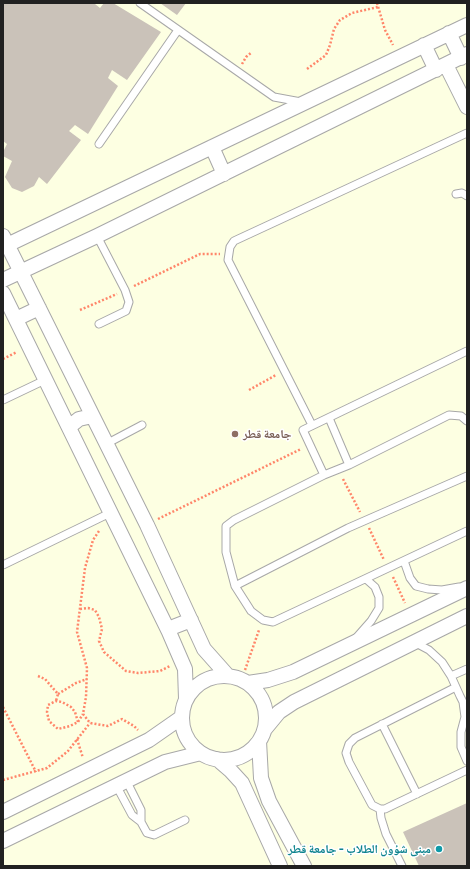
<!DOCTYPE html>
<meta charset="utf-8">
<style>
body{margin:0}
#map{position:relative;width:470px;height:869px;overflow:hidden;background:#f2efe6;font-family:Commissioner,sans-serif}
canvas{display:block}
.frame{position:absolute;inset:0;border:4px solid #212121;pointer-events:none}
</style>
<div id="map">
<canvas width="470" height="869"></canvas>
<div class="frame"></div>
</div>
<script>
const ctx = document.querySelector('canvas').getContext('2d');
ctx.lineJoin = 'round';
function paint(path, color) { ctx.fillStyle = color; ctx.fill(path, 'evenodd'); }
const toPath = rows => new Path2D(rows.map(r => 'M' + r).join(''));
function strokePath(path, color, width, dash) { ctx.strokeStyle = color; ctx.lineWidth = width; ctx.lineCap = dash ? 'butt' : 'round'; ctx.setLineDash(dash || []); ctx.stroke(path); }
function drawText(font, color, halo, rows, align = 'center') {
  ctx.font = font + ' Commissioner,"Noto Naskh Arabic",sans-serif'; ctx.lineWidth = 3; ctx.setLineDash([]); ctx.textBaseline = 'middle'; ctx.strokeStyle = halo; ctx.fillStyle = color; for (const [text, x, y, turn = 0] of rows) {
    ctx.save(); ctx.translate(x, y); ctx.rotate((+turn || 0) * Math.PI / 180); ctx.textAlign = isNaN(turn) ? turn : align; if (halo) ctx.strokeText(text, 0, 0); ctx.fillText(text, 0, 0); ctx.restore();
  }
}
paint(toPath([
 [3,3,467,3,467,866,3,866]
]), '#fdffe2');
paint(toPath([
 [3,3,96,3,95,4,100,8,104,3,113,3,161,32,127,80,112,70,108,78,118,86,88,134,75,125,69,131,81,140,47,184,39,177,34,186,22,192,12,188,5,177,12,161,3,156,3,152,7,144,3,141],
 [160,3,186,3,177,15],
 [467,803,467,866,419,866,403,832]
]), '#cac2b9');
const service = toPath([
 [140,3,274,97,301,102],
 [99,144,178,30],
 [456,194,462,193,467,196],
 [97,236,125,290,129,302,126,311,99,324],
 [3,400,45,380],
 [329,418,349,465],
 [467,421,461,416,449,415,349,465,324,475,234,520,226,526,226,552,235,586,251,611,263,620,273,622,467,531],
 [312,425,228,260,230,247,234,241,467,133],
 [106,444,142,425],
 [324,475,303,430,467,351],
 [404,561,410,578,416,586,428,589,442,590,459,587],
 [3,565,110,513],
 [235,586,348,528,467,476],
 [356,638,371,621,379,608,379,597,375,587,366,579],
 [414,642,429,650,442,662,451,676,460,696,463,702,465,717,461,732,461,747,467,761],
 [451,676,467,669],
 [456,687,355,738,349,744,346,753,349,762,372,805,380,809,385,809,389,807,467,770],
 [382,724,417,794],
 [126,780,141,810,141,822,147,833,154,835,185,820],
 [116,785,132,815,141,822],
 [380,809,381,818,386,834,402,866]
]);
const minor = toPath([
 [449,33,461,58],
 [424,45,436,70],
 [446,65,467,107],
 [212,147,224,174],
 [3,236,147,525,204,649,228,676],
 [3,247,467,25],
 [3,280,97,236,467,54],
 [3,293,169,632,185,669,186,699],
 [16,319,39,308],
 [69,427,79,419,92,416],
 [168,629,191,620],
 '182 718a42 42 0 1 1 84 0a42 42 0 1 1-84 0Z',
 [248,683,268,680,293,672,467,588],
 [265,729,279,712,294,702,467,616],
 [259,741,261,778,269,801,304,866],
 [217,759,231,771,242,783,280,866],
 [3,812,149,740,182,717],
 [3,841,165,762,201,753]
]);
strokePath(service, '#a8a8a8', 9);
strokePath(minor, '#a8a8a8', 16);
strokePath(toPath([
 [377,3,385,30,393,45],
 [242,64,246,57,252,52],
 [307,69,326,55,330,45,334,29,340,20,352,13,378,7],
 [134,286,200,254,220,254],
 [80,310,117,294],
 [3,359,17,352],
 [249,390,276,375],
 [343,479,360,512],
 [158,519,301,449],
 [369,528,384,560],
 [99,531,93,540,85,568,77,632,87,668,86,697,83,714,90,723,108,726,122,719,134,726,138,730],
 [393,577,405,603],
 [80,609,88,608,95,610,99,617,102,629,99,641,104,652,126,671,138,673,160,671,170,666],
 [245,670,259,630],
 [38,676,45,679,58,694,56,701],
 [58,694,76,683,87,679],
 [3,707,36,772],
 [78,722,75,712,71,707,62,702,56,701,48,705,47,712,49,721,58,729,70,726,78,722,83,714],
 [77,739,83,758],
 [3,780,47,768,68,751,90,723]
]), '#ff866a', 2.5, [2, 2]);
strokePath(service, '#fff', 7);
strokePath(minor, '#fff', 14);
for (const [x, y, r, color] of [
 [235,434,4,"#8d6e63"],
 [439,849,4,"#0f9aa8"]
]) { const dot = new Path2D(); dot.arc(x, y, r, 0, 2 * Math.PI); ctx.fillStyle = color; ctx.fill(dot); strokePath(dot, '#fff', 1.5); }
drawText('bold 12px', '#785e54', '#fff', [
 ["جامعة قطر",243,434]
], 'left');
drawText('bold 12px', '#0d838f', '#fff', [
 ["مبنى شؤون الطلاب - جامعة قطر",431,849]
], 'right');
</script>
